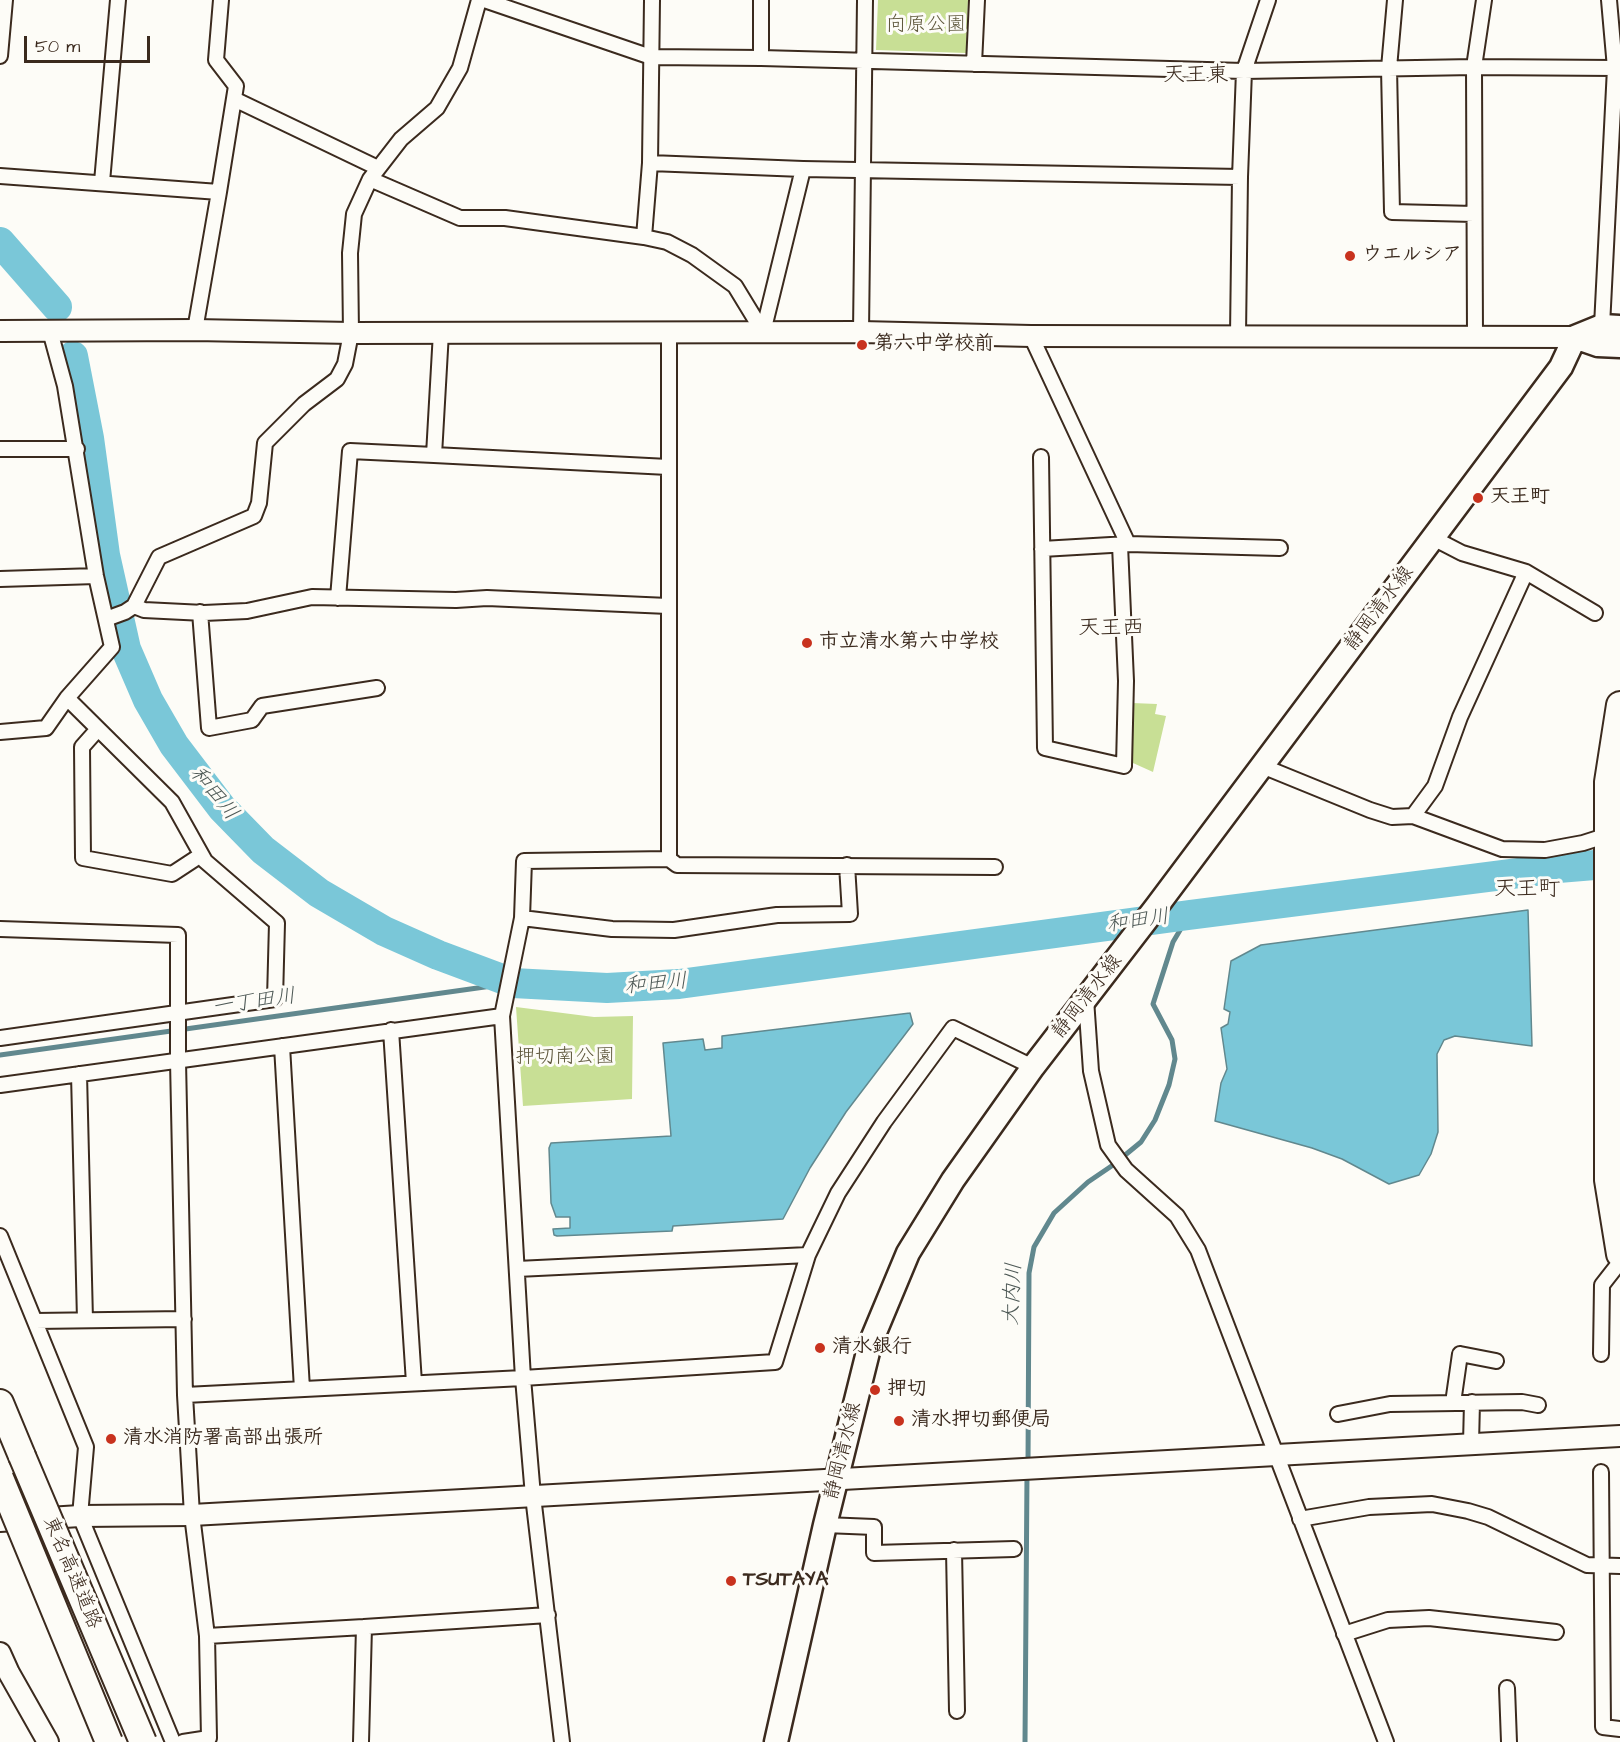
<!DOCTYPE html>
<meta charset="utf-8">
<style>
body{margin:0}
#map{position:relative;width:1620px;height:1742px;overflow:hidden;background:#fdfcf7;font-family:"Architects Daughter",sans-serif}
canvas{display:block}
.scale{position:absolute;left:24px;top:36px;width:126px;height:27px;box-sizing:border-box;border:3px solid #3b2a1e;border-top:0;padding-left:8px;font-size:18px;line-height:21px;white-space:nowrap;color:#3b2a1e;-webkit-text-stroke:4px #fdfcf7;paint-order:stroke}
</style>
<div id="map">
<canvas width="1620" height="1742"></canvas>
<div class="scale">50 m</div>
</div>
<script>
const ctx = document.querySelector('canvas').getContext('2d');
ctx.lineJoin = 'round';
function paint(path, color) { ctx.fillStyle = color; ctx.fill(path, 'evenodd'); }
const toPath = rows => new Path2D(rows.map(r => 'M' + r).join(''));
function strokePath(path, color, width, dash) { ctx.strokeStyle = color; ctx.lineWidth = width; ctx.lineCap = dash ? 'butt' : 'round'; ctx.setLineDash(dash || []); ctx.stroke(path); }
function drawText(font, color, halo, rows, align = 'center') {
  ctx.font = font + ' "Architects Daughter","Klee One",sans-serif'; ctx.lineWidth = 6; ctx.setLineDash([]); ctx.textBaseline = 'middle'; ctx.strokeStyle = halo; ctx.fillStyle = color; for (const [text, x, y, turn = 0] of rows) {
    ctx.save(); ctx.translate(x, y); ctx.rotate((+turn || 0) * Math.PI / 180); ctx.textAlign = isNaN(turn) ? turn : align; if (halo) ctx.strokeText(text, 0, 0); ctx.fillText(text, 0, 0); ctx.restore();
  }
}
paint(toPath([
 [878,0,968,0,966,53,876,50],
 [1132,703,1157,704,1155,714,1166,716,1153,772,1133,763],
 [516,1007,594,1017,633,1016,632,1099,523,1106]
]), '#c8df95');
const water = toPath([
 [1528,910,1532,1046,1455,1036,1444,1040,1437,1054,1438,1132,1431,1154,1419,1175,1389,1184,1342,1159,1312,1148,1215,1121,1221,1083,1227,1069,1221,1028,1228,1024,1230,1012,1224,1009,1231,961,1261,945,1528,910],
 [910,1013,913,1024,846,1112,810,1168,783,1219,673,1226,672,1231,557,1236,554,1235,553,1229,570,1228,570,1217,556,1217,551,1203,549,1148,551,1143,671,1136,663,1043,703,1039,705,1050,722,1048,722,1036,910,1013]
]);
paint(water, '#7ac7d8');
strokePath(water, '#61888e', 1.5);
strokePath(toPath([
 [0,1055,506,984],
 [1028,1464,1029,1273,1034,1247,1054,1213,1088,1182,1113,1165,1141,1142,1155,1120,1169,1085,1175,1059,1172,1040,1153,1004,1173,942,1189,915],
 [1025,1742,1027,1474]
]), '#61888e', 5);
strokePath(toPath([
 [0,242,57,307],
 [73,356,89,438,105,555,126,649,148,700,174,745,222,808,263,850,319,893,384,931,438,955,513,983,607,988,679,984,1189,915,1558,868,1620,863]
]), '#7ac7d8', 30);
const street = toPath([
 [484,0,651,57,761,58,1244,71,1474,67,1615,68],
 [1395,0,1389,68,1392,212,1474,214],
 [0,56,5,0],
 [761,58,761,0],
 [974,64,977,0],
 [234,99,378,168],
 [650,163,803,169,1240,177],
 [0,176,219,192,195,330],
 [370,179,460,218,505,218,644,237,667,242,692,255,735,286,763,332,803,169],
 [102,182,118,0],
 [219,192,236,86,216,60,221,0],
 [644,237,650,163,652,0],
 [1602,326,1615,68,1609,0],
 [441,332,434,455,668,467],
 [861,332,865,0],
 [1238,335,1240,177,1244,71,1268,0],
 [1031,336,1128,544],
 [1475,337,1474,67,1484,0],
 [0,449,77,449],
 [1041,457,1045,748,1124,766,1126,681,1120,545],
 [1433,538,1462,553,1526,572,1595,613],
 [1042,549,1128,544,1280,548],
 [0,579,96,576],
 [338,598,350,451,434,455],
 [134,606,159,557,254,516,259,503,265,443,304,404,337,379,345,364,351,333,350,253,354,214,370,179,401,139,437,108,460,68,479,0],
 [200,612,209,728,252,720,262,706,377,688],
 [106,619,125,612,134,606,144,610,204,613,247,611,312,597,456,600,487,598,668,606],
 [98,729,82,747,83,858,172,874,201,855],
 [0,732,46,728,67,698,112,647,96,576,65,386,50,331],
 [1262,766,1370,810,1392,817,1413,816,1502,849,1545,850,1583,843,1608,835],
 [1413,816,1435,786,1460,717,1526,572],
 [669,859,677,865,995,867],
 [522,918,612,929,674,930,777,915,850,914,847,865],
 [0,929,178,935,178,1061,185,1395,192,1515,207,1636,209,1738,183,1742],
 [1086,999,1091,1071,1108,1145,1126,1170,1177,1216,1198,1250,1386,1742],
 [391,1030,414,1383],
 [0,1038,275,999,277,923,205,861,172,802,67,698],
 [282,1046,302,1389],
 [79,1074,85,1320],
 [0,1085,502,1016],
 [0,1236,86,1447,80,1516,173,1742],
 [517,1269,808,1255],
 [35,1321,184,1319],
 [1601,1354,1602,1285,1620,1262],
 [185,1395,523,1378,775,1362,808,1255,838,1193,884,1122,953,1028,1033,1067],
 [1453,1403,1460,1354,1496,1361],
 [1338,1414,1390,1404,1522,1402,1538,1405],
 [1471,1444,1472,1402],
 [1601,1472,1603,1727,1620,1729],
 [1300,1519,1369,1507,1432,1504,1468,1511,1488,1517,1587,1565,1620,1566],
 [825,1525,874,1527,874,1553,1014,1549],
 [954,1550,957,1711],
 [1344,1634,1388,1620,1429,1618,1556,1632],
 [207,1636,364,1627],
 [1507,1688,1509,1742],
 [361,1742,364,1627,548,1615],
 [562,1742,533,1496,523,1378,502,1016,522,918,524,861,669,859,669,333]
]);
const secondary = toPath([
 [0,331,195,330,351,333,861,332,1031,336,1575,337],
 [0,1521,80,1516,192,1515,1620,1436],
 [0,1653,9,1673,48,1742]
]);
const primary = toPath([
 [1575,337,1598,345,1620,346],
 [776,1742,825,1525,870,1344,908,1253,953,1180,1033,1067,1157,906,1561,367,1575,337,1602,326,1620,327]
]);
const highway = toPath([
 [1620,705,1608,782,1608,1180,1620,1254],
 [0,1403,22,1456]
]);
strokePath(street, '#3b2a1e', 18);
strokePath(secondary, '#3b2a1e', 24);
strokePath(primary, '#3b2a1e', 27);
strokePath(highway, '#3b2a1e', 30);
strokePath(street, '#fdfcf7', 14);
strokePath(secondary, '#fdfcf7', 20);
strokePath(primary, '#fdfcf7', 22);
strokePath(highway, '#fdfcf7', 26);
const highwayBridge = toPath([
 [22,1456,143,1742],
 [0,1478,109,1742]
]);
strokePath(highwayBridge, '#3b2a1e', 30, []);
strokePath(highwayBridge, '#fdfcf7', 26);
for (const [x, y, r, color] of [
 [1350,256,6,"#c8321e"],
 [862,345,6,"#c8321e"],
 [1478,498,6,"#c8321e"],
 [807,643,6,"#c8321e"],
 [820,1348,6,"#c8321e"],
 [875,1390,6,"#c8321e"],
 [899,1421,6,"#c8321e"],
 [111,1439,6,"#c8321e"],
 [731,1581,6,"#c8321e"]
]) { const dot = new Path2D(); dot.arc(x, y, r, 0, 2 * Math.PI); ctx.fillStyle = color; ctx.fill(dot); strokePath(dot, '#fdfcf7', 2); }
drawText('20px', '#5e573c', '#fdfcf7', [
 ["向原公園",926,26],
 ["押切南公園",565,1058]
]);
drawText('bold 20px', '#3b2a1e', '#fdfcf7', [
 ["ウエルシア",1362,256],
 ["第六中学校前",874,345],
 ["天王町",1490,498],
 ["市立清水第六中学校",819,643],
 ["清水銀行",832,1348],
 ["押切",887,1390],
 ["清水押切郵便局",911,1421],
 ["清水消防署高部出張所",123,1439],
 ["TSUTAYA",743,1581]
], 'left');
drawText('20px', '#3b2a1e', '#fdfcf7', [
 ["静岡清水線",1380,609,-53],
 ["静岡清水線",1088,997,-52],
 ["静岡清水線",844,1451,-76],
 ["東名高速道路",71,1573,67]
]);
drawText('italic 21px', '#4e5956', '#fdfcf7', [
 ["和田川",213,794,50],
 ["和田川",1138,922,-8],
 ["和田川",656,985,-5],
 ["一丁田川",254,1003,-8],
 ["大内川",1014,1294,-87]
]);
drawText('22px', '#3b2a1e', '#fdfcf7', [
 ["天王東",1196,76],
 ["天王西",1111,629],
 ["天王町",1527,890]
]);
</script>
